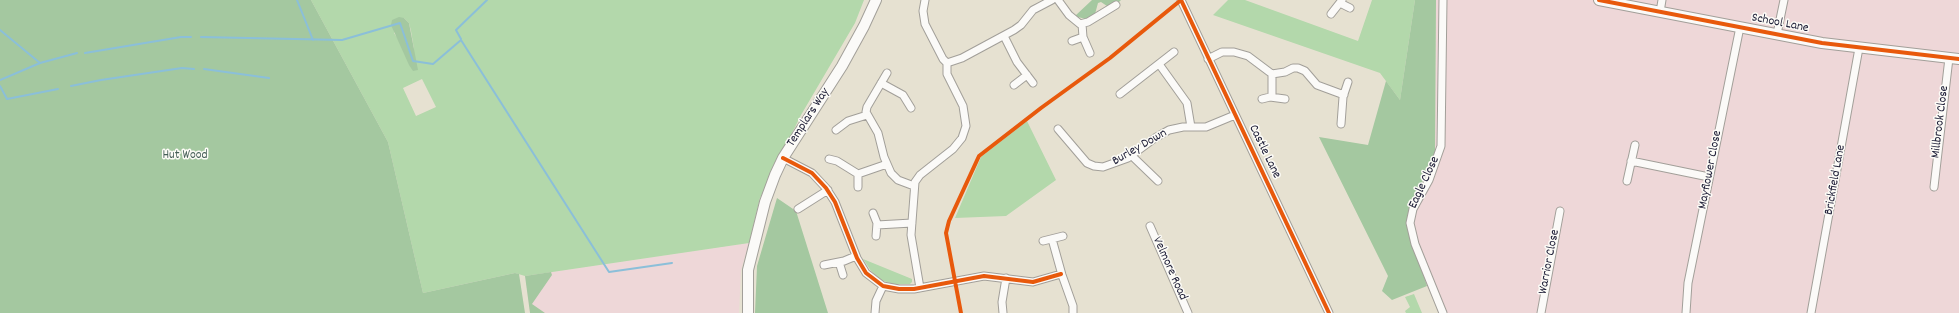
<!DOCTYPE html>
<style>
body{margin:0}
canvas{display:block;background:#e6e1d1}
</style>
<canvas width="1959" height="313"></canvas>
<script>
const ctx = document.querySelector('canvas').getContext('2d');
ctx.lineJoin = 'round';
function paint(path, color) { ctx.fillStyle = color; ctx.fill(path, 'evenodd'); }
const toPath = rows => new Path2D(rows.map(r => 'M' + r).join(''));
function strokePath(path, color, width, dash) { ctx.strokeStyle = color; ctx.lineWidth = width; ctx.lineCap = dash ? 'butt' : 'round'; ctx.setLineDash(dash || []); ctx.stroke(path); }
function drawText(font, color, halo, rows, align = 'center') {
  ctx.font = font + ' Dekko,sans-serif'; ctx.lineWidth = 3; ctx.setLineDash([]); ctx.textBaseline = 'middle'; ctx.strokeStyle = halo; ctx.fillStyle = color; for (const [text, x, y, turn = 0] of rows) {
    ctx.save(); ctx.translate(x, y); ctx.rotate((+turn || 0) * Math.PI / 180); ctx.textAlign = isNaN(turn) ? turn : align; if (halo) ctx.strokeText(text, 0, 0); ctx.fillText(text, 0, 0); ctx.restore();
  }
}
paint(toPath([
 [1436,0,1959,0,1959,313,1440,313,1427,286,1409,231,1408,216,1435,154],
 [749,243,741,270,739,313,530,313,525,276]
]), '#eed7d8');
paint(toPath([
 [311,0,864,0,855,23,801,115,760,198,749,243,525,276,515,273,423,293,388,142],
 [404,18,409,23,411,31,414,49,400,42,394,33],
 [422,79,436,107,416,116,403,88],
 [1228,0,1245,0,1358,41,1372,0,1415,0,1400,100,1380,73,1213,15],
 [1027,121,1056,180,1006,216,955,218,981,157],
 [863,259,912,279,912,282,910,284,893,284,881,280,871,271],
 [1414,294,1422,313,1406,313,1405,311,1410,307,1405,297]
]), '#b3d8ab');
paint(toPath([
 [0,0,311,0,388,142,423,293,515,273,519,274,525,313,0,313],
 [1092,0,1121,0,1117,4,1107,6,1101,2,1098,3,1095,14,1085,19,1075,16],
 [1415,0,1436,0,1435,154,1408,214,1409,231,1427,286,1392,300,1382,291,1388,276,1319,137,1368,145,1386,81,1400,100],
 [399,17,404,18,409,23,418,70,413,71,409,65,391,25,392,20],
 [777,198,796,211,828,313,755,313,757,266],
 [551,272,552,275,532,304,545,313,530,313,525,276]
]), '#a4c8a0');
strokePath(toPath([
 [297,0,313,40],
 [0,30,40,63],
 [201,37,342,40,400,23,413,61,433,64,461,40,609,272,672,263],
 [461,39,456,30,487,0],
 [85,53,181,37,191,37],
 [204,69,269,78],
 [0,80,40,63,77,53],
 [0,86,7,99,58,89],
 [71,86,101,80,182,68,194,69]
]), '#8bbfd9', 2);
const street = toPath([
 [925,0,923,11,925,24,943,59,947,63],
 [1058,0,1069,15,1080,24,1088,22,1116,5],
 [1181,0,1329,313],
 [1340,3,1350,8],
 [1660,12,1662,0],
 [1331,14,1342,0],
 [1082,24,1083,37,1090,53],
 [1777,34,1784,0],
 [1004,36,1017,62,1033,83],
 [1072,41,1083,37],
 [1208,59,1222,52,1234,52,1248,56,1272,74,1285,72,1293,68,1298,68,1305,71,1317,85,1344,95],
 [947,63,962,58,1014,30,1021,25,1033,10,1052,0],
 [1159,64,1187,103,1191,127],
 [887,73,867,107,866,112,878,133,884,157,891,173,898,180,914,186],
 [881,83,903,95,911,108],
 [1014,85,1027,75],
 [1120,94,1174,52],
 [1272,97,1272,74],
 [1262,99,1270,97,1285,99],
 [1341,124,1343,97,1348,82],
 [1058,129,1087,163,1094,166,1103,167,1128,158,1155,138,1169,130,1183,127,1206,127,1235,115],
 [836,130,848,121,867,115],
 [1131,155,1158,181],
 [783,158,812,173,826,188,835,202,857,258,866,273,883,286,899,289,914,289,984,276,1033,282,1061,274],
 [829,159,837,161,858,174,887,164],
 [1631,161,1709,177],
 [1627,181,1635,145],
 [858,187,858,174],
 [1934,187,1949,58],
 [798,209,828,190],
 [873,213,877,223,876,236],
 [877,225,912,223],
 [1150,226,1188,313],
 [1052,239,1062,275,1073,306,1073,313],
 [1043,241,1063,236],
 [839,262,843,275],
 [824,265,844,261,856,256],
 [920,288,911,235,915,182,920,175,953,149,962,138,966,126,963,106,947,74,947,63],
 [875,313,876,301,883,286],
 [1003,313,1002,302,1006,278],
 [1443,313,1415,244,1410,223,1413,209,1429,180,1441,146,1443,0],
 [1541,313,1560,211],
 [1686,313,1688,283,1740,27],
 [1811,313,1859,48]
]);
const secondary = toPath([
 [1599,0,1822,43,1959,59],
 [748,313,748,270,765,202,775,175,783,158,842,66,864,26,876,0]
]);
strokePath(street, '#a29f99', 9);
strokePath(secondary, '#a29f99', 12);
strokePath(street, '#fbfaf8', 7);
strokePath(secondary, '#fbfaf8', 10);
strokePath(toPath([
 [1181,0,1329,313],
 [1599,0,1822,43,1959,59],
 [783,158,812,173,826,188,835,202,857,258,866,273,883,286,899,289,914,289,984,276,1033,282,1061,274],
 [961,313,946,233,949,221,979,156,1041,108,1110,58,1181,0]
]), '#e8590c', 4);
drawText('13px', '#22223b', '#fdfcf7', [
 ["School Lane",1780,24,11],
 ["Templars Way",809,118,-57],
 ["Millbrook Close",1941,122,-83],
 ["Burley Down",1140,148,-30],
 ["Castle Lane",1264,152,64],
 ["Mayflower Close",1711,170,-79],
 ["Brickfield Lane",1836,180,-80],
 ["Eagle Close",1425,183,-65],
 ["Warrior Close",1550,262,-79],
 ["Velmore Road",1169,269,66]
]);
drawText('13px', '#465f57', '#fdfcf7', [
 ["Hut Wood",185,156]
]);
</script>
